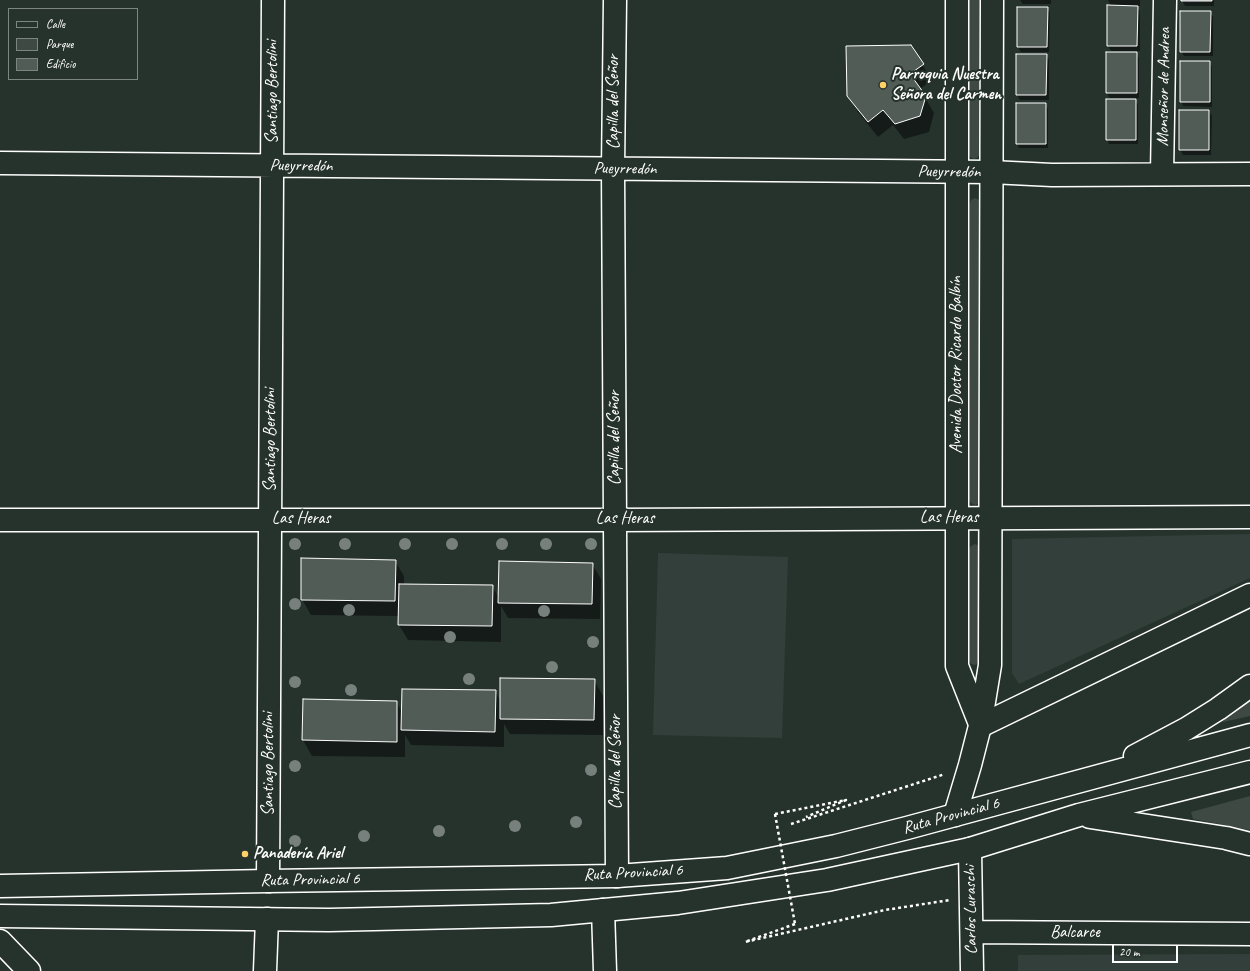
<!DOCTYPE html>
<meta charset="utf-8">
<style>
body{margin:0}
#map{position:relative;width:1250px;height:971px;overflow:hidden;background:#26332d;font-family:Caveat,sans-serif}
canvas{display:block}
.legend{position:absolute;left:8px;top:8px;width:130px;height:72px;box-sizing:border-box;background:#26332d;border:1px solid #7d8581;margin:0;padding:5px 7px;list-style:none;font-size:12px;color:#fff}
.legend li{display:flex;align-items:center;gap:8px;height:20px}
.legend b{width:20px;border:1px solid #7d8581}
.scale{position:absolute;left:1112px;top:945px;width:66px;height:18px;box-sizing:border-box;border:2px solid #fff;border-top:0;padding-left:5px;font-size:12px;line-height:14px;white-space:nowrap;color:#fff;-webkit-text-stroke:3px #26332d;paint-order:stroke}
</style>
<div id="map">
<canvas width="1250" height="971"></canvas>
<ul class="legend">
<li><b style="height:5px;background:#26332d"></b>Calle</li>
<li><b style="height:11px;background:#3e4944"></b>Parque</li>
<li><b style="height:11px;background:#515c57"></b>Edificio</li>
</ul>
<div class="scale">20 m</div>
</div>
<script>
const ctx = document.querySelector('canvas').getContext('2d');
ctx.lineJoin = 'round';
function paint(path, color) { ctx.fillStyle = color; ctx.fill(path, 'evenodd'); }
const toPath = rows => new Path2D(rows.map(r => 'M' + r).join(''));
function strokePath(path, color, width, dash) { ctx.strokeStyle = color; ctx.lineWidth = width; ctx.lineCap = dash ? 'butt' : 'round'; ctx.setLineDash(dash || []); ctx.stroke(path); }
function drawText(font, color, halo, rows, align = 'center') {
  ctx.font = font + ' Caveat,sans-serif'; ctx.lineWidth = 4; ctx.setLineDash([]); ctx.textBaseline = 'middle'; ctx.strokeStyle = halo; ctx.fillStyle = color; for (const [text, x, y, turn = 0] of rows) {
    ctx.save(); ctx.translate(x, y); ctx.rotate((+turn || 0) * Math.PI / 180); ctx.textAlign = isNaN(turn) ? turn : align; if (halo) ctx.strokeText(text, 0, 0); ctx.fillText(text, 0, 0); ctx.restore();
  }
}
paint(toPath([
 [1250,534,1250,578,1019,684,1012,673,1012,539],
 [658,553,788,557,782,738,653,735],
 [1250,954,1250,971,1018,971,1018,955]
]), '#333f3a');
paint(toPath([
 [969,0,980,0,980,153,978,157,974,159,970,157,969,153],
 [975,198,979,200,981,204,981,499,979,503,975,505,971,503,969,499,970,204,971,200],
 [975,544,979,546,980,550,980,660,978,663,975,665,971,664,969,660,969,549,971,546],
 [1250,698,1250,716,1223,722,1221,717],
 [1250,796,1250,830,1193,819,1191,812]
]), '#3e4944');
paint(toPath([
 [1020,0,1051,0,1051,4,1023,4],
 [1108,0,1140,0,1140,6,1136,6,1140,11,1140,51,1111,51,1108,46,1111,6],
 [1182,0,1214,0,1214,6,1185,6],
 [1018,8,1047,8,1050,12,1049,52,1021,52,1018,47],
 [1210,12,1213,17,1213,56,1184,56,1181,51],
 [910,46,932,80,920,89,934,113,929,132,904,139,893,125,878,137,858,112,848,96],
 [1136,53,1139,58,1139,98,1110,98,1107,93],
 [1046,55,1049,60,1049,100,1020,100,1017,95],
 [1209,62,1212,67,1212,107,1183,106,1181,101],
 [1135,100,1138,105,1138,144,1109,144,1107,139],
 [1045,104,1048,109,1048,148,1019,148,1017,143],
 [1209,111,1212,116,1211,155,1183,155,1180,150],
 [395,561,404,576,404,585,492,586,499,598,592,564,601,579,600,619,508,618,501,606,501,642,408,640,399,625,399,616,311,615,302,599],
 [594,680,603,696,603,735,510,734,504,724,504,747,411,745,405,735,405,757,312,756,303,740,304,700,396,702,402,712,495,691,501,702]
]), '#0007');
const building = toPath([
 [1181,0,1212,0,1212,1,1181,1,1181,0],
 [1107,5,1138,6,1137,46,1107,46,1107,5],
 [1017,7,1048,7,1047,47,1017,47,1017,7],
 [1180,11,1211,11,1210,52,1180,52,1180,11],
 [911,45,924,64,910,74,926,96,920,116,895,124,883,110,868,122,847,96,846,46,911,45],
 [1106,52,1137,52,1137,93,1106,93,1106,52],
 [1016,54,1047,54,1046,95,1016,95,1016,54],
 [1180,61,1210,61,1210,102,1180,102,1180,61],
 [1106,99,1136,99,1136,140,1106,140,1106,99],
 [1016,103,1046,103,1046,144,1016,144,1016,103],
 [1179,110,1209,110,1209,150,1179,150,1179,110],
 [301,558,396,560,395,601,301,600,301,558],
 [499,561,593,563,592,604,498,603,499,561],
 [399,584,493,585,492,626,398,625,399,584],
 [500,678,595,679,594,720,500,719,500,678],
 [402,689,496,690,495,732,401,730,402,689],
 [303,699,397,701,397,742,302,740,303,699]
]);
paint(building, '#515c57');
strokePath(building, '#fff', 1);
const street = toPath([
 [615,0,613,169,617,876],
 [0,163,991,172,1052,175,1250,174],
 [1162,174,1165,0],
 [0,520,615,520,1250,517],
 [980,726,1250,595],
 [970,849,972,971],
 [268,881,273,0],
 [603,910,605,971],
 [972,932,1250,934],
 [0,941,29,971],
 [265,971,267,919]
]);
const secondary = toPath([
 [957,0,957,666,980,724],
 [955,815,970,765,980,726,990,665,992,0]
]);
const highway = toPath([
 [1135,756,1186,729,1218,709,1250,686],
 [1090,817,1194,833,1226,838,1250,844],
 [0,886,268,881,617,876,727,868,836,846,907,828,1250,735],
 [0,916,329,920,551,915,678,903,827,880,970,849,1079,815,1250,772]
]);
strokePath(street, '#fff', 25);
strokePath(secondary, '#fff', 25);
strokePath(highway, '#fff', 25);
strokePath(toPath([
 [775,814,846,800,806,817],
 [791,824,945,774],
 [795,924,745,942,885,910,950,900]
]), '#fff', 2.5, [3, 3]);
strokePath(street, '#26332d', 22);
strokePath(secondary, '#26332d', 22);
strokePath(highway, '#26332d', 22);
strokePath(toPath([
 [775,814,795,924]
]), '#fff', 2.5, [3, 3]);
ctx.fillStyle = '#78807d';
for (const [x, y] of [
 [295,544],
 [345,544],
 [405,544],
 [452,544],
 [502,544],
 [546,544],
 [591,544],
 [295,604],
 [349,610],
 [544,611],
 [450,637],
 [593,642],
 [552,667],
 [469,679],
 [295,682],
 [351,690],
 [295,766],
 [591,770],
 [576,822],
 [515,826],
 [439,831],
 [364,836],
 [295,841]
]) { ctx.beginPath(); ctx.arc(x, y, 6, 0, 2 * Math.PI); ctx.fill(); }
for (const [x, y, r, color] of [
 [883,85,4,"#ffd166"],
 [245,854,4,"#ffd166"]
]) { const dot = new Path2D(); dot.arc(x, y, r, 0, 2 * Math.PI); ctx.fillStyle = color; ctx.fill(dot); strokePath(dot, '#26332d', 1.5); }
drawText('bold 17px', '#fff', '#26332d', [
 ["Parroquia Nuestra",891,75],
 ["Señora del Carmen",891,95],
 ["Panadería Ariel",253,854]
], 'left');
drawText('17px', '#fff', '#26332d', [
 ["Monseñor de Andrea",1164,87,-89],
 ["Santiago Bertolini",273,92,-90],
 ["Capilla del Señor",614,102,-90],
 ["Pueyrredón",301,166,1],
 ["Pueyrredón",625,169,1],
 ["Pueyrredón",949,172,1],
 ["Avenida Doctor Ricardo Balbín",957,365,-90],
 ["Capilla del Señor",615,438,-90],
 ["Santiago Bertolini",271,440,-90],
 ["Las Heras",949,518],
 ["Las Heras",301,519],
 ["Las Heras",625,519],
 ["Capilla del Señor",616,762,-90],
 ["Santiago Bertolini",269,764,-90],
 ["Ruta Provincial 6",951,816,-15],
 ["Ruta Provincial 6",633,873,-3],
 ["Ruta Provincial 6",310,880,-1],
 ["Carlos Luraschi",971,910,-91],
 ["Balcarce",1075,933]
]);
</script>
